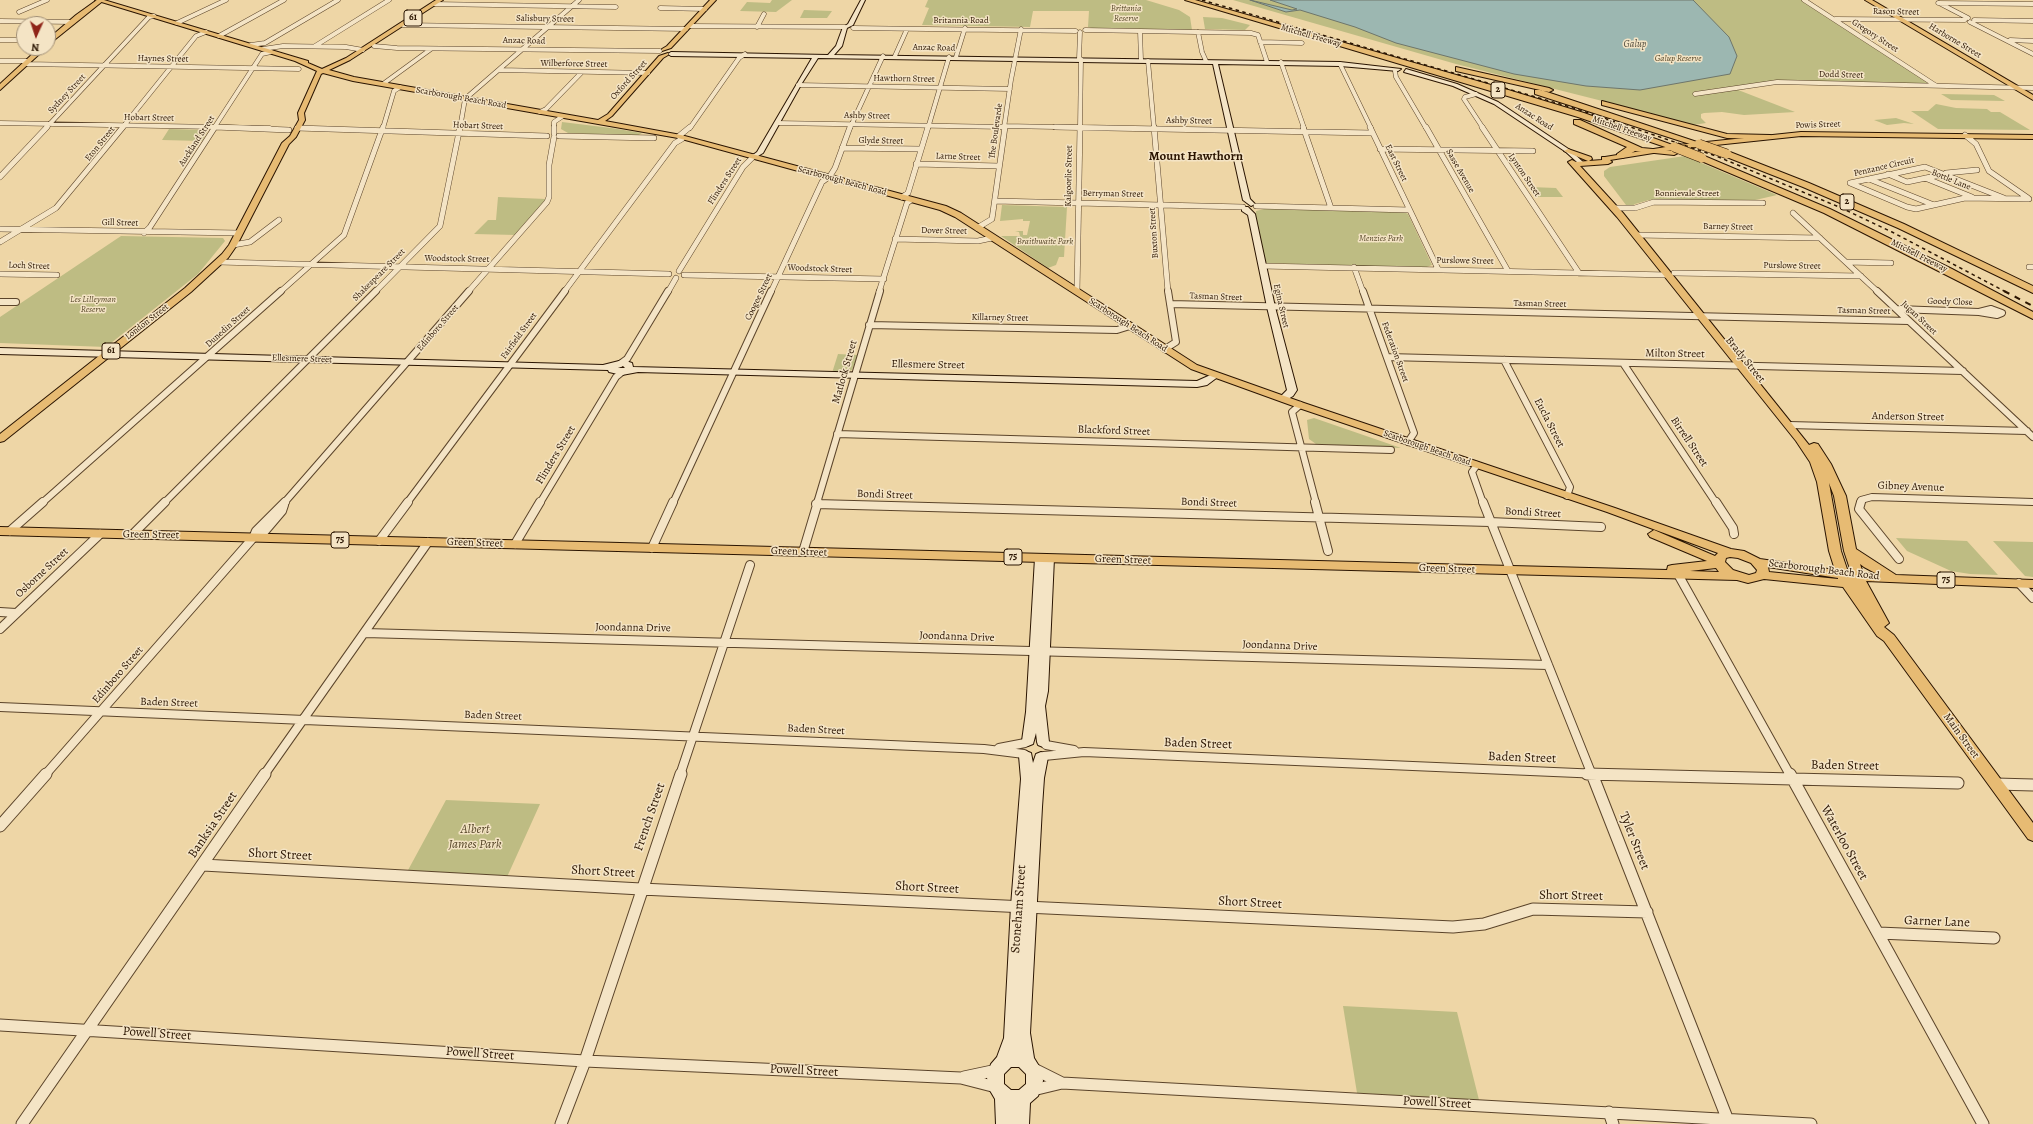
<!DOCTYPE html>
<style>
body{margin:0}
#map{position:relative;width:2033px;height:1124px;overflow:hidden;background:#eed6a6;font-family:Alegreya,serif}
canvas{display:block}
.north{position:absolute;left:16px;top:16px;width:40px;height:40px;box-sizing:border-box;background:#f4e4c5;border:1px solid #a39177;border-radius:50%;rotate:183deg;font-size:11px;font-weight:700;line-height:16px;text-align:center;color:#2a1401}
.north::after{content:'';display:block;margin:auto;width:14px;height:18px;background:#8f2418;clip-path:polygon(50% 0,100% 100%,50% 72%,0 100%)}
</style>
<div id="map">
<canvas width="2033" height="1124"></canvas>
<div class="north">N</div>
</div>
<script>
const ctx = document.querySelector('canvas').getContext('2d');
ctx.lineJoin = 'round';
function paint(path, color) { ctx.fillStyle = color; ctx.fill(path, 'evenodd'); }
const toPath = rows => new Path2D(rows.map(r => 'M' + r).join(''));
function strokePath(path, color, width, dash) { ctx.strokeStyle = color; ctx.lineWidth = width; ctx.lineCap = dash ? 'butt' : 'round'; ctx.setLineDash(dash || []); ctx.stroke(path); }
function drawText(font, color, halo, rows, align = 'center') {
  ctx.font = font + ' Alegreya,serif'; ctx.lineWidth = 3; ctx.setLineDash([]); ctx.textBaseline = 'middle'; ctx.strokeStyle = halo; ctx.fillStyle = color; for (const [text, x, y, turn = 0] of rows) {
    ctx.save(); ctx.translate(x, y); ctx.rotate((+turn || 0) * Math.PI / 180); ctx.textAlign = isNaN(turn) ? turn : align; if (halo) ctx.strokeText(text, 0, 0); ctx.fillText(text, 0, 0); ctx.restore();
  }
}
paint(toPath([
 [772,0,792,0,776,12,740,11,747,2,770,3],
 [928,0,1146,0,1179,10,1190,17,1192,30,1092,28,1088,27,1089,11,1033,11,1030,27,922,25,929,8,925,7],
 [1233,0,1802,0,1927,82,1927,84,1776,81,1733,88,1795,112,1744,115,1722,112,1704,113,1701,114,1701,118,1706,123,1693,125,1634,109,1456,64],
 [804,10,832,11,827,18,800,18],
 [1203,17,1222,18,1250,25,1245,30,1205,29],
 [1941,94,1994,95,2005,101,1951,100],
 [1936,104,1956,108,1987,109,1991,112,2000,112,2030,130,1938,129,1911,111,1928,111],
 [1896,118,1914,124,1904,123,1887,125,1874,120],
 [562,122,611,128,642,133,637,136,568,133,561,129],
 [169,129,208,130,202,141,162,140],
 [1685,156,1777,195,1751,201,1649,200,1635,204,1632,206,1626,205,1604,176,1604,171,1610,167],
 [1530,187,1556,188,1563,197,1537,197],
 [498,197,546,199,516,235,474,234,488,220,496,220],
 [1002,205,1067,207,1064,257,1059,257,1056,265,1048,268,1001,236,1020,236,1019,232,1015,231,1023,231,1023,235,1027,235,1030,221,1023,221,1023,219,1000,221],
 [1268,208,1404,212,1408,214,1432,265,1424,268,1267,263,1265,261,1256,226,1256,211],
 [121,236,223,238,225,241,198,274,106,347,0,343,0,317],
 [838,354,858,355,852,370,844,373,832,373],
 [1314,418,1401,448,1316,444,1309,439,1307,420],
 [1896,538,1967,541,1998,575,1970,574,1951,571,1907,551],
 [1993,541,2033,542,2033,577,2025,576],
 [446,800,540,804,507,877,407,872],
 [1343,1006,1457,1012,1479,1100,1357,1093]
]), '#bebc83');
const water = toPath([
 [1250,0,1292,10,1297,9,1270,0,1693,0,1729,37,1737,56,1730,74,1640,90,1586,86,1514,74,1396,43,1355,27,1300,10,1286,12,1250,0]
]);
paint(water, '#9cb7b1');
strokePath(water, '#6e766b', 1);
const streetFar4 = toPath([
 [1804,0,1935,85],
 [1938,3,2033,4],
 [1939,3,1968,18],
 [434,4,616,7],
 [660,8,705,9],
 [19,12,47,0],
 [1835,19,1965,20],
 [1974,20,2033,21],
 [0,21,72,22],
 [1970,22,2033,54],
 [177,23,226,0],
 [403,25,686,29],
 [690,26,845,27],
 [757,27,764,14],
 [853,28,1076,31],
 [1085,30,1251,33,1258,35,1267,62],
 [1140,31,1141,60],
 [1198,32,1202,52,1206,61],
 [219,36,284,0],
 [0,40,24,40],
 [2010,40,2033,41],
 [1260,42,1302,43],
 [251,45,265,43,338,0],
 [315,46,389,0],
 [374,46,397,48,660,51],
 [263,49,283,46,346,47,363,50],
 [895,56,907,29],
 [956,57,965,28],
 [1079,59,1080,32],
 [0,61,28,61],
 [1148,61,1154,128],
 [1281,62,1304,128],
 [26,64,299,69],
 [1340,64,1371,128],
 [499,70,648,73],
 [1395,71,1396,77,1426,128],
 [383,84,431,49],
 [798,85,1010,89],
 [1476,94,1465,97,1464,99,1483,128],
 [1695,94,1777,82,2033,88],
 [540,112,546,109,582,72],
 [0,123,270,128],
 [777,123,1005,127],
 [1005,126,1107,128],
 [46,128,149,17,154,16],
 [122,128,196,36,206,32],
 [214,128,262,54,271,52],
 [383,128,394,91,400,87],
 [460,128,465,99,579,0],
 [554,128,554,122,563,116],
 [690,128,739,58,745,54],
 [850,128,883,56],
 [928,128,949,57],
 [1004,128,1011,80,1021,29],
 [1080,128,1081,59]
]);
const streetFar3 = toPath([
 [215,127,289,130],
 [554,127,554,133],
 [1002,127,1005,127],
 [1055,127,1372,133],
 [1154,127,1168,292],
 [1303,127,1331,208],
 [1370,127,1438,269],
 [1426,127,1508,271],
 [1482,127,1579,273],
 [297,128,547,136],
 [1965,135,1976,144,1989,171,2028,198],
 [559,136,654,138],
 [842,148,920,149],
 [1380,149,1533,151],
 [916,164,999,166],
 [1946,173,1977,170],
 [1888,174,1907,182,1945,174],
 [0,177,47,127],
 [1925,178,1972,197],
 [1869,179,1934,205],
 [902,197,908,193,928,127],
 [2004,198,1925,167,1850,183,1907,207,1916,209,1965,198,2029,199],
 [995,201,1243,207],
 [1256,206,1409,210],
 [1613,208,1635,208,1654,202,1763,203],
 [1793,213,1878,292],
 [977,228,992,219,1005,127],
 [0,229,239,233],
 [144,233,150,227,215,127],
 [1636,235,1820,238],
 [895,239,978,241,992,238],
 [0,242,56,208,123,127],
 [233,245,250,242,279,220],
 [219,262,669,274],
 [1846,262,1891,263],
 [1262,266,1668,275],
 [1354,267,1363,292],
 [2029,267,2033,267],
 [679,271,743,167,753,157],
 [1674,273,1861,276],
 [0,274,57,275],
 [684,275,884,279],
 [280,292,344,235,383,127],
 [375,292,440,226,460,127],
 [468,292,547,202,549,197,549,165,554,137],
 [564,292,675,143,682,139,679,136,690,127],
 [668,292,676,278],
 [771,292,822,182,830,176,835,168,850,127],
 [879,292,907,203,911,200],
 [1077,292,1080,127]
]);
const streetFar2 = toPath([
 [1363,291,1414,433,1408,442],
 [1877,291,2033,437],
 [0,302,16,302],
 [1170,304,1909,321],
 [1897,309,1979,312],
 [1991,309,2002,313,1997,315,1979,312,1991,309],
 [869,325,1117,330,1130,326],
 [1165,349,1176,342,1168,291],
 [1387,357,1963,371],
 [1504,360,1570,487,1567,496],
 [1623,363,1716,503],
 [620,364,627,359,668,291],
 [1300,405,1292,412,1316,503],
 [1789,425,2027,431],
 [837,434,1391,450],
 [1477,465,1472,472,1483,503],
 [42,503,281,291],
 [164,503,376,291],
 [284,503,469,291],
 [407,503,565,291],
 [540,503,616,377,622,372],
 [673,503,771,291],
 [817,503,880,291],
 [1860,503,1861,500,1872,497,2033,502]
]);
const streetFar1 = toPath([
 [1315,502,1328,551],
 [1483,502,1592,775],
 [1716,502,1733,528,1734,534],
 [1861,502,1859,509,1899,559],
 [816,504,1490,522,1601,527],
 [10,531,43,502],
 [132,535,165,502],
 [253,538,256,531,285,502],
 [379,541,408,502],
 [515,544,540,502],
 [652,548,673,502],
 [803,552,818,502],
 [1679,576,1790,775],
 [2019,583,2033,598],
 [0,612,16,613],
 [0,629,100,534],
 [365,633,1548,665],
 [0,707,984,749,1024,754],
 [1046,745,1074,750],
 [999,748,1025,743],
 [1044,756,1084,752,1624,775],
 [45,775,253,538,265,531,282,511,284,505],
 [264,775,428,542],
 [680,775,750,565]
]);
const street = toPath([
 [1587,774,1958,783],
 [1592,774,1729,1123],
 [1790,774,1983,1124],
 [1996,784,2033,785],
 [0,826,46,774],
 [203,865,641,889,1453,927,1484,924,1533,909,1647,912],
 [1879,933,1994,938],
 [0,1025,585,1061,961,1078,996,1087],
 [1034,1069,1062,1083],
 [964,1077,997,1070],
 [1033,1090,1062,1083,1811,1124],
 [1609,1112,1613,1124],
 [22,1124,265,774],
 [561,1124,585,1061,681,774]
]);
const secondary = toPath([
 [861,0,865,0,853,25,847,28,842,46,834,55,1340,62,1401,69,1398,71,1340,66,1218,64,1250,199,1255,204,1251,206,1243,200,1213,64,818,58,802,83,763,153,753,159,750,157,757,152,812,58,671,56,668,54,671,52,828,55,836,46,843,27,848,24,861,0],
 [1406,69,1457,84,1498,102,1570,150,1583,162,1578,163,1566,152,1494,104,1453,86,1404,72,1406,69],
 [1242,207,1248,207,1255,214,1275,307,1297,390,1293,396,1283,402,1278,399,1287,390,1267,307,1248,215,1242,211,1242,207],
 [0,348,603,365,623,360,632,363,633,367,1197,381,1215,373,1219,376,1207,385,1197,387,638,372,622,375,609,372,608,370,0,354,0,348],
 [623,366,625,368,617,368,618,368,623,366],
 [1040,555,1044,557,1049,555,1054,558,1048,691,1045,706,1049,742,1048,745,1043,747,1038,745,1037,742,1036,733,1033,744,1028,746,1023,744,1022,741,1026,712,1035,558,1040,555],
 [1026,751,1031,753,1033,763,1036,754,1041,752,1046,754,1048,757,1044,778,1042,807,1030,1033,1034,1058,1042,1071,1043,1081,1038,1096,1030,1103,1029,1124,996,1124,995,1099,988,1087,987,1077,991,1064,997,1057,1004,1038,1011,906,1021,779,1019,756,1021,753,1026,751],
 [1011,1067,1019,1067,1026,1074,1026,1084,1019,1090,1011,1090,1004,1084,1004,1074,1011,1067]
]);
const primary = toPath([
 [95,0,104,0,308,61,308,63,322,69,346,58,436,0,443,0,350,60,329,70,354,77,598,120,608,114,659,56,668,53,668,55,663,58,612,116,605,121,681,135,946,206,961,213,1197,365,1304,403,1615,508,1731,549,1744,551,1760,559,1835,570,1829,551,1817,482,1810,462,1796,441,1617,217,1568,162,1572,160,1576,162,1588,161,1564,151,1568,149,1591,157,1592,159,1589,161,1602,160,1602,157,1605,157,1678,145,1801,132,2033,135,2033,139,1801,136,1678,149,1610,160,1612,162,1608,164,1580,166,1623,213,1809,445,1814,443,1818,444,1831,464,1846,496,1856,549,1896,575,2033,580,2033,588,1866,581,1889,623,1884,627,1894,635,2033,823,2033,841,2028,839,1884,641,1877,636,1843,587,1764,579,1748,583,1737,580,0,535,0,527,1667,570,1668,566,1672,565,1707,561,1650,537,1648,534,1654,530,1715,556,1718,553,1607,512,1296,407,1191,369,955,217,940,210,678,138,353,81,323,73,321,74,304,113,305,120,296,137,289,144,237,245,228,258,191,292,4,441,0,442,0,434,185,288,222,254,229,245,282,143,290,136,299,120,298,113,317,71,295,61,95,0],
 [1829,483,1834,496,1844,551,1851,572,1848,572,1841,551,1829,483],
 [1730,557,1738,558,1751,563,1757,570,1756,573,1749,575,1733,570,1725,562,1726,558,1730,557],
 [1860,564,1864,567,1877,574,1863,573,1860,564],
 [1768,567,1838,578,1838,579,1769,572,1768,567],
 [1716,568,1719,572,1690,571,1716,568],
 [710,0,716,0,671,48,662,51,662,49,667,46,710,0],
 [1865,0,1872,0,2033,95,2033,100,1865,0]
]);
const highway = toPath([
 [97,0,104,0,48,45,48,39,76,15,97,0],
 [1185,0,1195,0,1505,89,1584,113,1678,147,1671,149,1578,117,1185,0],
 [39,48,46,48,0,90,0,84,39,48],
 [1456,67,1549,88,1553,90,1549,92,1456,71,1456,67],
 [1535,90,1541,90,1703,144,1696,146,1535,94,1535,90],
 [1602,101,1727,134,1770,135,1774,137,1770,139,1727,138,1602,105,1602,101],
 [1574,120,1580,120,1642,148,1674,151,1678,153,1674,155,1635,151,1623,158,1617,158,1617,154,1627,147,1574,124,1574,120],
 [1724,152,1730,152,1809,183,1904,224,2033,286,2033,293,1898,228,1803,187,1724,156,1724,152],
 [1702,155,1830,209,1952,269,2033,312,2033,319,1824,213,1699,160,1698,158,1702,155]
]);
strokePath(streetFar4, '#5b442a', 5);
strokePath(streetFar3, '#5b442a', 6);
strokePath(streetFar2, '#5b442a', 8);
strokePath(streetFar1, '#5b442a', 10);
strokePath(street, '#5b442a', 13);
strokePath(secondary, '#2a1401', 2);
strokePath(primary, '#2a1401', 2);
strokePath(highway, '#2a1401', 2);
strokePath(streetFar4, '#f4e4c5', 4);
strokePath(streetFar3, '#f4e4c5', 5);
strokePath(streetFar2, '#f4e4c5', 6);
strokePath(streetFar1, '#f4e4c5', 8);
strokePath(street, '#f4e4c5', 11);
paint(secondary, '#f4e4c5');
paint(primary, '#e7bb73');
paint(highway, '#e7bb73');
strokePath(toPath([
 [1202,0,1577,109,1716,156,1839,207,1892,232,2006,292]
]), '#2a1401', 1.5, [3.5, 3.5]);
strokePath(toPath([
 [2004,291,2033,306]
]), '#2a1401', 2, [6, 6]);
const highwayBridge = toPath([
 [1699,144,1727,154],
 [1674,147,1702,158]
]);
strokePath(highwayBridge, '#2a1401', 10, []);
strokePath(highwayBridge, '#e7bb73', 9);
drawText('italic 9px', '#564628', '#f4e4c5', [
 ["Brittania",1126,9],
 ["Reserve",1126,19],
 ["Galup Reserve",1678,59],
 ["Menzies Park",1381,239],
 ["Braithwaite Park",1045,242],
 ["Les Lilleyman",93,300],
 ["Reserve",93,310]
]);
drawText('9px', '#2a1401', '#f4e4c5', [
 ["Rason Street",1896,12,1],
 ["Salisbury Street",545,19,1],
 ["Britannia Road",961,21],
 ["Mitchell Freeway",1311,36,16],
 ["Gregory Street",1875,36,33],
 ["Anzac Road",524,41,1],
 ["Harborne Street",1955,41,31],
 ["Anzac Road",934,48,1],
 ["Haynes Street",163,59,1],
 ["Wilberforce Street",574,64,1],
 ["Dodd Street",1841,75,1],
 ["Hawthorn Street",904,79,1],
 ["Oxford Street",629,80,-48],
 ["Sydney Street",67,94,-47],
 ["Scarborough Beach Road",461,98,10],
 ["Ashby Street",867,116,1],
 ["Anzac Road",1534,117,33],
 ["Hobart Street",149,118,1],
 ["Ashby Street",1189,121,1],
 ["Powis Street",1818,125,-2],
 ["Hobart Street",478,126,2],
 ["Mitchell Freeway",1622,129,19],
 ["The Boulevarde",996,131,-82],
 ["Auckland Street",197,141,-57],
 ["Glyde Street",881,141,1],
 ["Eton Street",100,144,-51],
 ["Larne Street",958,157,2],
 ["East Street",1396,163,64],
 ["Penzance Circuit",1884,167,-13],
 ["Sasse Avenue",1460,171,60],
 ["Lynton Street",1524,175,56],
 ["Kalgoorlie Street",1069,176,-89],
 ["Bottle Lane",1951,180,22],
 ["Flinders Street",725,181,-57],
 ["Scarborough Beach Road",842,181,15],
 ["Berryman Street",1113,194,1],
 ["Bonnievale Street",1687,194],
 ["Gill Street",120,223,1],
 ["Barney Street",1728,227,1],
 ["Dover Street",944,231,1],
 ["Buxton Street",1154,233,-94],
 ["Mitchell Freeway",1919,256,27],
 ["Woodstock Street",457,259,1],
 ["Purslowe Street",1465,261,1],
 ["Loch Street",29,266,2],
 ["Purslowe Street",1792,266,1],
 ["Woodstock Street",820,269,2],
 ["Shakespeare Street",379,275,-45],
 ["Coogee Street",759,297,-64],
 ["Tasman Street",1216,297,2],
 ["Goody Close",1950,302,2],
 ["Tasman Street",1540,304,1],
 ["Egina Street",1281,306,77],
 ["Tasman Street",1864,311,1],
 ["Killarney Street",1000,318,1],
 ["Jugan Street",1919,318,43],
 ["London Street",147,322,-38],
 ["Scarborough Beach Road",1128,325,33],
 ["Dunedin Street",228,327,-42],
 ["Edinboro Street",438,328,-49],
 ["Fairfield Street",519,336,-54],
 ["Federation Street",1395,352,70],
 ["Ellesmere Street",302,359,2],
 ["Scarborough Beach Road",1427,448,19]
]);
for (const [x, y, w] of [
 [413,18,18],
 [1498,90,14],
 [1847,202,14],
 [111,351,18],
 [340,540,18],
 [1013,557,18],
 [1946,580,18]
]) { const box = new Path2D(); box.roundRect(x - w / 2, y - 8, w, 16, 3); ctx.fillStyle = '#f4e4c5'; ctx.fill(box); strokePath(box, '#2a1401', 1); }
drawText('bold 10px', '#2a1401', null, [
 ["61",413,18],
 ["2",1498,90],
 ["2",1847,202],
 ["61",111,351],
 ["75",340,540],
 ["75",1013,557],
 ["75",1946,580]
]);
drawText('italic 10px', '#524d3f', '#f4e4c5', [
 ["Galup",1635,45]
]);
drawText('11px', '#2a1401', '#f4e4c5', [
 ["Milton Street",1675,354,1],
 ["Brady Street",1745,360,51],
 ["Ellesmere Street",928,365,1],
 ["Matlock Street",845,372,-74],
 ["Anderson Street",1908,417,1],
 ["Eucla Street",1549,423,63],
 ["Blackford Street",1114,431,2],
 ["Birrell Street",1689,442,56],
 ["Flinders Street",556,455,-59],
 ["Gibney Avenue",1911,487,2],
 ["Bondi Street",885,495,2],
 ["Bondi Street",1209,503,2],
 ["Bondi Street",1533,513,3],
 ["Green Street",151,535,1],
 ["Green Street",475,543,2],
 ["Green Street",799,552,2],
 ["Green Street",1123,560,2],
 ["Green Street",1447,569,2],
 ["Scarborough Beach Road",1824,570,7],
 ["Osborne Street",42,573,-43],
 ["Joondanna Drive",633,628,1],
 ["Joondanna Drive",957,637,2],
 ["Joondanna Drive",1280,646,2],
 ["Edinboro Street",118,675,-49],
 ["Baden Street",169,703,2],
 ["Baden Street",493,716,2],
 ["Baden Street",816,730,3],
 ["Main Street",1961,736,54]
]);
drawText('bold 13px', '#2a1401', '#f4e4c5', [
 ["Mount Hawthorn",1196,157]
]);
drawText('13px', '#2a1401', '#f4e4c5', [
 ["Baden Street",1198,744,2],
 ["Baden Street",1522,758,2],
 ["Baden Street",1845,766,1],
 ["French Street",650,817,-71],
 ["Banksia Street",213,825,-56],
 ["Tyler Street",1634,841,68],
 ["Waterloo Street",1844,843,61],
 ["Short Street",280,855,3],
 ["Short Street",603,872,3],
 ["Short Street",927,888,3],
 ["Short Street",1571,896,1],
 ["Short Street",1250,903,3],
 ["Stoneham Street",1019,909,-86],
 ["Garner Lane",1937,922,2],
 ["Powell Street",157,1034,4],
 ["Powell Street",480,1054,4],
 ["Powell Street",804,1071,3],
 ["Powell Street",1437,1103,3]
]);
drawText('italic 13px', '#564628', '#f4e4c5', [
 ["Albert",475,830],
 ["James Park",475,845]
]);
</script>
